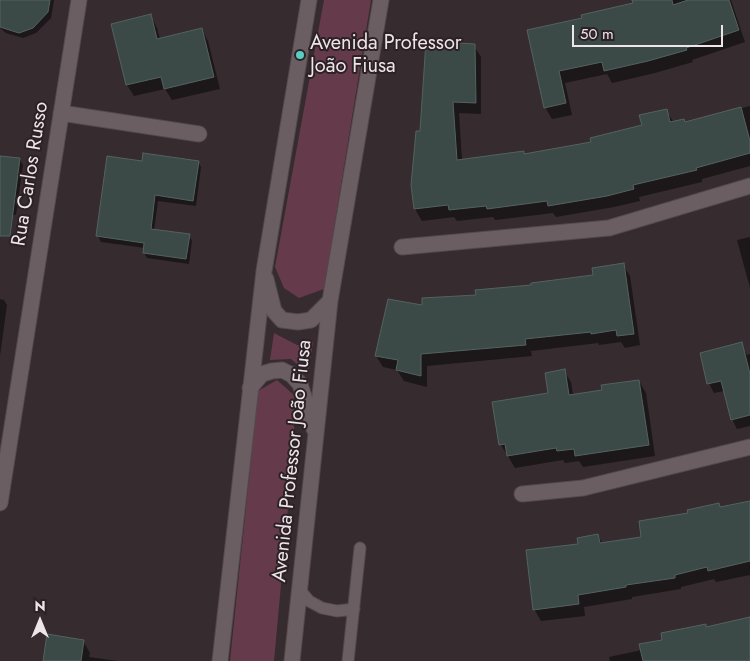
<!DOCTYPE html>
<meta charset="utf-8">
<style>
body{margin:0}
#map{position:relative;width:750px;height:661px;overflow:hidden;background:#362b2f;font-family:Jost,sans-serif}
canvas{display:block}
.north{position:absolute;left:15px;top:596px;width:50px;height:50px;-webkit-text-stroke:4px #2c2125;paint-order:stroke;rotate:0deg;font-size:14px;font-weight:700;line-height:20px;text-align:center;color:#ede5e8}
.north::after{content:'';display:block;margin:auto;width:18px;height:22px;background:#ede5e8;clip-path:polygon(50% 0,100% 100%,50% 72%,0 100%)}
.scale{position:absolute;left:572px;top:25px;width:151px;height:22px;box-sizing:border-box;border:2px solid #ede5e8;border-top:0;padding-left:6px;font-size:15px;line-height:18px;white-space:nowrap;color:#ede5e8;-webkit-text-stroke:4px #2c2125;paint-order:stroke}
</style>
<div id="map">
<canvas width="750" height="661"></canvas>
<div class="north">N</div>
<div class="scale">50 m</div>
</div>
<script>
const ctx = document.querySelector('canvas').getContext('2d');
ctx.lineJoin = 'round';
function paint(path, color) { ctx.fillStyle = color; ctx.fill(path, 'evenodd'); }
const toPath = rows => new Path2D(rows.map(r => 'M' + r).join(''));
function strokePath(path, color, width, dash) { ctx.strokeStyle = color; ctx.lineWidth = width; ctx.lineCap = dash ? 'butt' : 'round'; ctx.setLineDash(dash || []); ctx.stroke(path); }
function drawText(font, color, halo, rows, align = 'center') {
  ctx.font = font + ' Jost,sans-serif'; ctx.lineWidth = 4; ctx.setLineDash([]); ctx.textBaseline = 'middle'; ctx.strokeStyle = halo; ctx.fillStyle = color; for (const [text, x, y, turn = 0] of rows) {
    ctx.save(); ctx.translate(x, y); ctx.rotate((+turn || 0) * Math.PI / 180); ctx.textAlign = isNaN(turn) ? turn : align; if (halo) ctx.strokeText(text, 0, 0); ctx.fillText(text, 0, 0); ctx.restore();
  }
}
paint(toPath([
 [324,0,371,0,324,289,299,298,284,288,275,267],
 [274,333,297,345,313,342,308,374,291,359,270,360],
 [277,380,294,395,294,443,274,661,230,661,258,391]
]), '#653b4b');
paint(toPath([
 [0,0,54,0,51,18,36,33,23,38,6,33,0,28],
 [634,0,731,0,745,42,692,60,693,62,655,73,612,83,607,74,565,83,572,115,552,119,545,107,528,31,583,19,634,4],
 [151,16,157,28,160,39,202,29,208,41,220,89,172,100,165,89,134,96,127,85],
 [474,46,481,57,481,114,459,113,462,160,523,152,525,155,593,143,643,126,666,110,674,123,685,123,750,106,750,166,702,179,702,182,639,197,640,201,614,207,556,217,553,213,495,220,493,217,457,221,454,217,422,221,415,209,412,185,422,132],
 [0,157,20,160,23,165,16,215,6,214,0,235],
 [144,162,198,162,201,167,196,206,158,201,154,231,189,235,192,241,189,264,147,258,144,253,145,248,101,242,98,236],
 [750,237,750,288,737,240],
 [623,265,630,276,640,345,625,348,621,342,599,345,598,343,531,351,532,356,427,366,427,387,404,381,397,370,383,367,376,356,424,306,594,276],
 [0,299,4,300,7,305,0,356],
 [741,344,747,355,750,354,750,426,737,429,732,419,724,391,714,393,709,383],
 [564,371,571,382,573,395,604,391,639,381,646,393,655,456,583,467,579,461,565,463,563,460,515,468,501,445,549,394],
 [750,502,750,575,716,582,714,579,681,587,681,589,632,597,632,599,584,607,585,616,541,621,534,609,580,545,598,536,603,544,643,538,690,514,719,504,721,509],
 [83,641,90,653,89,657,117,661,44,661],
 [642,650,716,661,610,661,609,657]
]), '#0007');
const building = toPath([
 [0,0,50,0,48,12,33,28,19,33,0,27,0,0],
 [632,0,672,0,673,5,688,0,729,0,739,30,686,48,687,50,648,61,604,71,602,62,559,71,566,103,544,108,527,30,582,18,581,15,633,3,632,0],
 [151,14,157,39,202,28,214,77,164,89,161,77,126,85,111,24,151,14],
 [426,41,475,44,476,103,453,102,457,160,524,151,524,154,591,142,590,138,642,125,639,115,667,109,670,122,684,119,685,122,741,107,750,141,750,153,696,168,697,170,633,185,634,189,607,196,548,206,547,201,487,209,486,206,449,210,448,205,414,209,411,185,416,131,420,131,426,41],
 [143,153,199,161,193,201,155,195,151,229,190,234,186,259,143,253,144,243,96,236,107,156,142,161,143,153],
 [0,156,20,158,10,236,0,236,0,156],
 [624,263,634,334,617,336,616,330,591,334,591,332,525,339,526,345,421,354,421,376,396,370,398,360,375,356,388,299,422,305,422,298,476,295,475,290,531,285,531,283,593,275,592,268,624,263],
 [742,342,750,374,750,415,731,420,721,381,707,384,700,353,742,342],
 [565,369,569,395,602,390,601,385,639,380,649,445,575,456,574,449,557,451,556,448,507,456,505,444,499,445,492,402,548,393,545,373,565,369],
 [750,501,750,561,708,571,707,567,675,575,675,578,626,585,626,587,578,595,579,604,533,610,526,550,578,544,577,538,598,534,600,543,641,537,639,521,688,513,687,510,719,503,720,507,750,501],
 [750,617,750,661,643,661,639,644,662,640,661,633,706,624,706,627,750,617],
 [47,634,84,640,81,661,43,661,47,634]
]);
paint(building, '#3b4947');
strokePath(building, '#546260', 1);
const lane = toPath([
 [299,589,309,601,322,608,337,611,354,609],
 [348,661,360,548]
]);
const street = toPath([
 [61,113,199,134],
 [402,247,609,228,750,186],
 [522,494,583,488,750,447],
 [0,503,79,0]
]);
const secondary = toPath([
 [266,279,274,311,282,320,298,322,311,320,330,301],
 [250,388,262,374,272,371,282,370,292,375,300,384,314,429],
 [220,661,264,271,309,0],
 [292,661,330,301,381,0]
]);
strokePath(lane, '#534a4d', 13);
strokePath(street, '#534a4d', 17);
strokePath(secondary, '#534a4d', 17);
strokePath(lane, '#6b5e63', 11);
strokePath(street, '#6b5e63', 15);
strokePath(secondary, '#6b5e63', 15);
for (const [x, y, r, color] of [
 [300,55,5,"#57cec1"]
]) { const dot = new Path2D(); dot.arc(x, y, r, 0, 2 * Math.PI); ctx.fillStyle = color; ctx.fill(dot); strokePath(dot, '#2c2125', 2); }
drawText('20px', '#ede5e8', '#2c2125', [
 ["Avenida Professor",310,44],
 ["João Fiusa",310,67]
], 'left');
drawText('20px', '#ede5e8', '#2c2125', [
 ["Rua Carlos Russo",31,174,-81],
 ["Avenida Professor João Fiusa",293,461,-84]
]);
</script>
